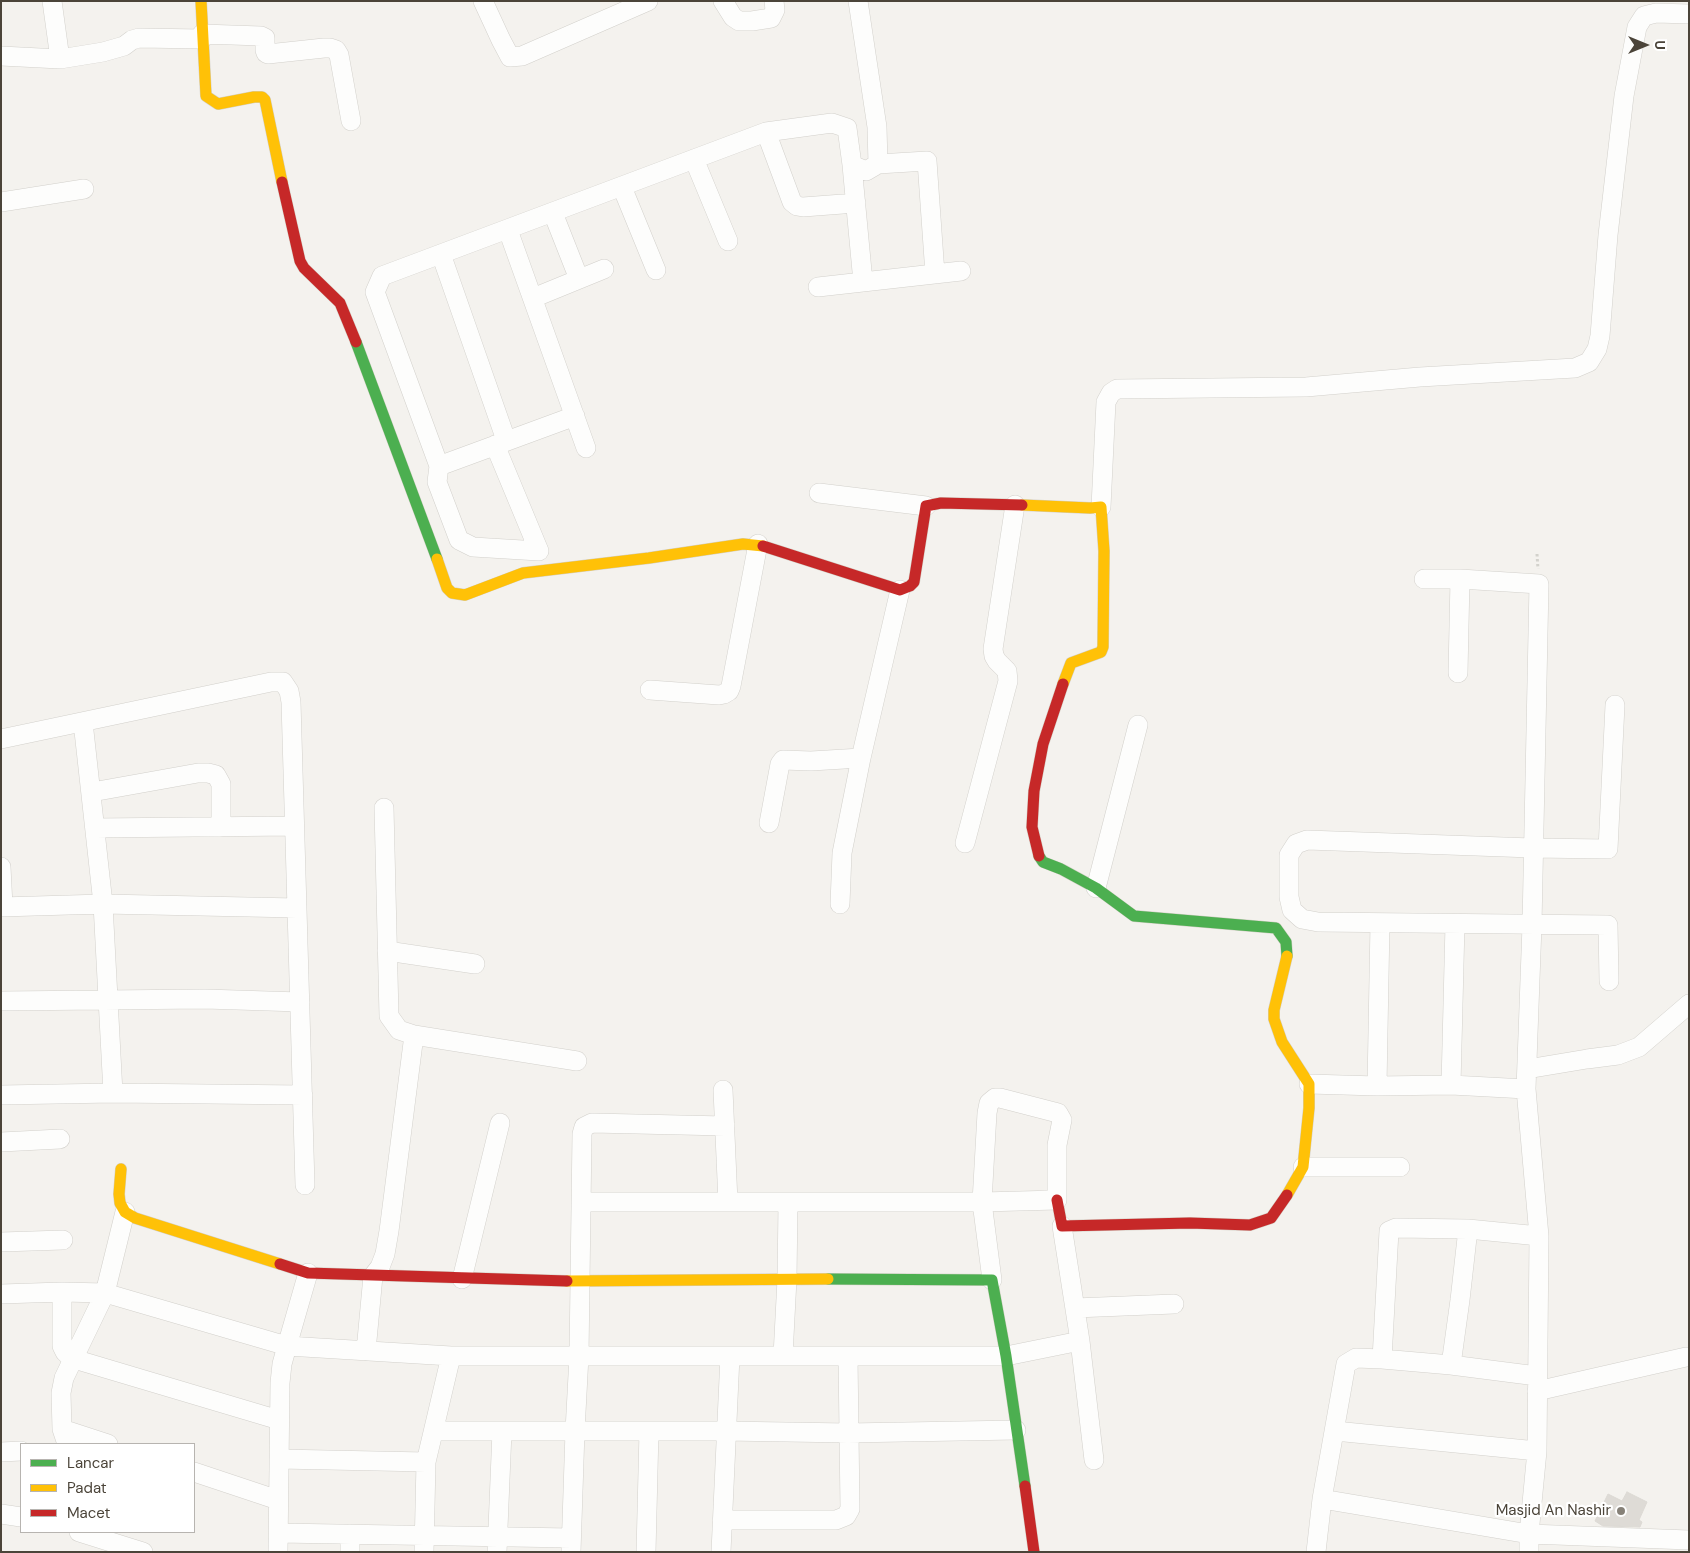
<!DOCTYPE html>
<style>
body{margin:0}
#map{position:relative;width:1690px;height:1553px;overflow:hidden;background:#f4f2ee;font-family:"DM Sans",sans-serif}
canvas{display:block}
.frame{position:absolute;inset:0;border:2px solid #4b4439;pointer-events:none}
.legend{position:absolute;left:20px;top:1443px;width:175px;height:90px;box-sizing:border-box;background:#fff;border:1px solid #b7b4b0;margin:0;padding:6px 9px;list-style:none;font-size:15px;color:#4b4439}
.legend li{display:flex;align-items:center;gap:10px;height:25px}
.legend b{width:25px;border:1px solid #b7b4b0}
.north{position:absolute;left:1620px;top:20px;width:50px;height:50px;-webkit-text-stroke:4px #fff;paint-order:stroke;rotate:90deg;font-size:14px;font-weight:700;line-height:20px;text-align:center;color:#4b4439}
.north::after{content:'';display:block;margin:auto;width:18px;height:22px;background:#4b4439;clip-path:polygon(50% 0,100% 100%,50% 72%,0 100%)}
</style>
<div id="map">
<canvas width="1690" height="1553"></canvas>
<div class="frame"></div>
<ul class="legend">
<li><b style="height:6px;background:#4caf50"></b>Lancar</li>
<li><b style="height:6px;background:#ffc107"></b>Padat</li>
<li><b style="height:6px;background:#c62828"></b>Macet</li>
</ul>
<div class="north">U</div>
</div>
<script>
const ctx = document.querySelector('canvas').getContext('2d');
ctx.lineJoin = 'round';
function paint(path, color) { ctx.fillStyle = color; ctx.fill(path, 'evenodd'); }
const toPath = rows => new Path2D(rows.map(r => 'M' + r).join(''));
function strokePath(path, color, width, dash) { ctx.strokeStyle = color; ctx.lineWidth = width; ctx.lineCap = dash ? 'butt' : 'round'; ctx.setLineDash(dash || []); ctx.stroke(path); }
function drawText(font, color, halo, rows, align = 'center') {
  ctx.font = font + ' "DM Sans",sans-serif'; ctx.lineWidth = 4.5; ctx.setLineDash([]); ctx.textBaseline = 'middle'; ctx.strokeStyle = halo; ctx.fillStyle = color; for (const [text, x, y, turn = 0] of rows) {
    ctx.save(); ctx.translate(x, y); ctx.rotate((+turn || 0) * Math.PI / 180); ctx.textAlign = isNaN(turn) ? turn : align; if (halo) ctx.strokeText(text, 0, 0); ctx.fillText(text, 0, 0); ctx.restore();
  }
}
const building = toPath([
 [1627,1492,1647,1502,1639,1520,1642,1522,1640,1527,1603,1526,1595,1521,1608,1494,1622,1501,1627,1492]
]);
paint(building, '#dedbd6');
strokePath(building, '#dcd9d4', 1);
const street = toPath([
 [52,1,60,59],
 [483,1,501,40,510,57,522,56,648,1],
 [723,1,733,17,739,21,752,21,771,18,775,10,774,1],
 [202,34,261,36,265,38,265,50,266,53,268,54,324,48,330,48,336,50,339,55,351,121],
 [1,56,60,59,103,52,124,46,132,40,139,38,202,39],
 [766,132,792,202,797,206,803,207,856,203],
 [694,159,728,241],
 [878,164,927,161,935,274],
 [852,165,863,282],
 [622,187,656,270],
 [1,202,84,189],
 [553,213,579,279],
 [508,230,586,448],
 [441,254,506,440],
 [818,287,961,271],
 [533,298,604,269],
 [495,445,539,551,473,547,459,540,437,482,439,466,375,292,382,276,766,132,832,123,847,128,852,165,866,171,878,164,877,127,858,1],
 [439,466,575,416],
 [819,493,926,506],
 [1101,507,1106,402,1111,393,1117,389,1306,387,1420,377,1575,368,1589,362,1597,349,1600,336,1608,235,1624,96,1637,27,1644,16,1656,13,1689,14],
 [1424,579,1460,579,1539,584,1532,925,1526,1089,1539,1236,1537,1451,1529,1534,1529,1552],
 [1458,673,1460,579],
 [650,690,719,695,724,694,729,691,731,686,758,544],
 [1,739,271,682,283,682,289,691,291,702,305,1185],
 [92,792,198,773,208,773,216,775,221,784,221,827],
 [769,823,780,764,783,760,811,761,861,758,900,590],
 [95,828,294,826],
 [965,843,1008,681,1007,671,997,661,994,656,993,649,1015,505],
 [1,867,3,906],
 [1096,888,1138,725],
 [840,904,842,853,861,758],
 [1,907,103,904,297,908],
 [387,951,475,964],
 [1609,981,1608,925,1318,922,1302,919,1292,910,1289,897,1289,855,1296,844,1307,840,1532,848,1608,849,1615,705],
 [1,1001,205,999,300,1002],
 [414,1035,577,1061],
 [1527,1069,1587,1059,1618,1055,1639,1047,1689,1004],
 [1309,1084,1377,1086,1451,1085,1526,1089],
 [1451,1085,1455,924],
 [1377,1086,1380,923],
 [723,1090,728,1202],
 [113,1093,303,1095],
 [1,1095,113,1093,103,904,83,722],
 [725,1126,592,1123,584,1127,582,1134,579,1356,575,1431,725,1431,848,1433,1016,1430],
 [1,1142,60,1139],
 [1303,1167,1400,1167],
 [582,1202,982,1202,987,1113,989,1103,995,1098,1000,1098,1058,1113,1062,1120,1057,1145,1057,1200,982,1202,992,1280],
 [788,1204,787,1279,783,1356,1006,1356,1080,1341],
 [1062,1226,1080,1341,1094,1460],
 [1,1242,63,1240],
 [462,1279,500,1123],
 [62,1292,62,1346,65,1352,69,1356,74,1359,279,1420],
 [1,1294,62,1292,105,1293,287,1346,451,1356,783,1356],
 [1075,1308,1174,1304],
 [366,1351,373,1276,380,1267,385,1254,389,1231,414,1035,399,1030,389,1016,384,808],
 [1382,1359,1451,1365,1537,1376],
 [1451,1365,1460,1300,1468,1229,1539,1236],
 [1537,1391,1686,1357],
 [62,1429,108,1444],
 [434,1431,575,1431,571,1552],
 [1335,1431,1537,1451],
 [67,1444,62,1429,61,1393,64,1378,105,1293,125,1212],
 [1,1452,21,1451],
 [279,1459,426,1462],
 [194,1472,278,1500],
 [1322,1499,1529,1534,1689,1540],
 [1,1514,21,1517],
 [722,1520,836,1520,846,1516,850,1509,848,1356],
 [79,1532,143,1552],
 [279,1533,571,1538],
 [278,1552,280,1383,282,1364,287,1346,308,1273],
 [350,1552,350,1534],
 [424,1552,426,1462,451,1356],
 [497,1552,502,1431],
 [646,1552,649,1431],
 [721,1552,730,1356],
 [1316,1552,1322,1499,1346,1364,1356,1358,1382,1359,1389,1231,1396,1228,1468,1229]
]);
const fast = toPath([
 [356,342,437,559],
 [1039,856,1043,862,1061,869,1096,888,1134,916,1276,928,1286,942,1287,956],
 [828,1279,992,1280,1006,1356,1025,1486]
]);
const slow = toPath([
 [201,1,206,96,218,104,254,97,262,97,265,100,282,182],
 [1022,505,1090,508,1101,507,1104,551,1103,647,1101,652,1071,663,1063,684],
 [437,559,447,588,452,593,465,595,523,573,649,558,743,544,763,546],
 [121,1169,119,1194,120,1203,125,1212,135,1218,280,1264],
 [1287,1195,1303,1167,1309,1108,1309,1084,1282,1042,1274,1019,1274,1010,1287,956],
 [567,1281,828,1279]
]);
const jam = toPath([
 [282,182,300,261,304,268,340,303,356,342],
 [763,546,900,590,910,586,914,582,926,506,941,503,1022,505],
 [1039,856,1032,827,1034,791,1043,744,1063,684],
 [1057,1200,1062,1226,1190,1223,1250,1225,1271,1218,1287,1195],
 [280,1264,308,1273,567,1281],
 [1025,1486,1034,1552]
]);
strokePath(street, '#d2d0cb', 20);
strokePath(fast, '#d3cfc5', 12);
strokePath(slow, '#d3cfc5', 12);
strokePath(jam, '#d3cfc5', 12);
strokePath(toPath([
 [1537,554,1538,569]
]), '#d3d2cc', 3, [2.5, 2.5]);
strokePath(street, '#fdfdfc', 19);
strokePath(fast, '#4caf50', 11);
strokePath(slow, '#ffc107', 11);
strokePath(jam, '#c62828', 11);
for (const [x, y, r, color] of [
 [1621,1511,5,"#868178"]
]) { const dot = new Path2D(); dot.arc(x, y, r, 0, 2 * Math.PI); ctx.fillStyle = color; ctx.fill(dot); strokePath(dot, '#fff', 2); }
drawText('15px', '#4b4439', '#fff', [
 ["Masjid An Nashir",1611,1511]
], 'right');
</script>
